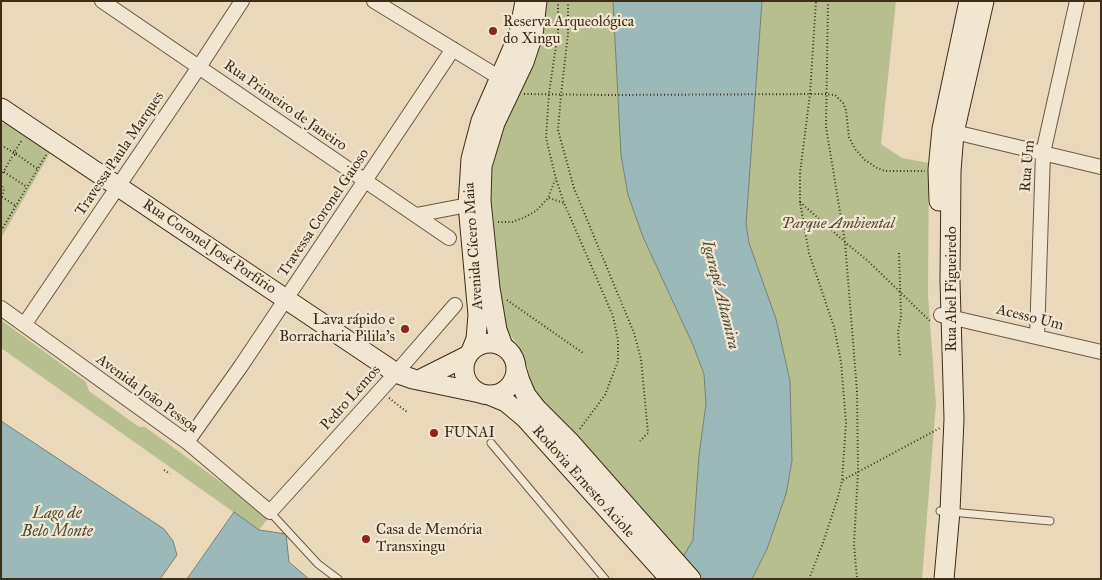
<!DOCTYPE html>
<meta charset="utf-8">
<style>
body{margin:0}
#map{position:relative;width:1102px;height:580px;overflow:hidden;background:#e9d9ba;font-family:"IM FELL Great Primer",serif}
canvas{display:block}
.frame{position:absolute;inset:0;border:2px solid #3e2e18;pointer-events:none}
</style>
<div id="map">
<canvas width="1102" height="580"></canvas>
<div class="frame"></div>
</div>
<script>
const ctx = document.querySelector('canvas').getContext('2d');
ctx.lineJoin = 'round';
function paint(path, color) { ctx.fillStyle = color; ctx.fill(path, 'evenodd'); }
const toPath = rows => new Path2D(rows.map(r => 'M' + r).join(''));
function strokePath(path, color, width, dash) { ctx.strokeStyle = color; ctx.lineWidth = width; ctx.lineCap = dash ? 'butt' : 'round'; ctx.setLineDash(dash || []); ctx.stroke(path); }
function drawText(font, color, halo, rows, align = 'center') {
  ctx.font = font + ' "IM FELL Great Primer",serif'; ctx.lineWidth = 4.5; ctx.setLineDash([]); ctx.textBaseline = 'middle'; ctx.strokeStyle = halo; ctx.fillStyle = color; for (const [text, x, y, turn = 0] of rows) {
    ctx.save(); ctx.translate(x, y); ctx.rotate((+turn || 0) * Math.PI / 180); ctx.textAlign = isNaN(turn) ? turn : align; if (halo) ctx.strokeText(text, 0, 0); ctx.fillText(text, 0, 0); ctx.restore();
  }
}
paint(toPath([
 [545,1,613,1,621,155,628,195,643,237,693,345,704,374,706,404,699,455,693,540,684,557,530,387,528,369,522,354,516,342,506,330,500,315,490,208,489,182,495,146,535,58,542,35],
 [762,1,896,1,881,144,902,158,929,163,928,295,936,404,922,579,752,579,767,549,786,494,792,461,790,381,776,319,749,243,746,224],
 [5,120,51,151,1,238,1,126],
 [1,320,86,382,89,391,139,427,145,427,269,517,259,530,1,348]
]), '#b8bf8e');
const water = toPath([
 [613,1,762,1,746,224,749,243,776,319,790,381,792,461,786,494,767,549,752,579,657,579,683,557,693,540,699,455,706,404,704,374,693,345,643,237,628,195,621,155,613,1],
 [1,421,164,529,173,541,177,555,160,579,1,579,1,421],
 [234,512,259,530,286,534,289,562,309,579,187,579,234,512]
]);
paint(water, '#9ab9b8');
strokePath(water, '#758178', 1);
const lane = toPath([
 [491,443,605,579],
 [940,511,1050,521],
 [270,512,318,564,338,579]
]);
const street = toPath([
 [102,1,449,238],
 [374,1,500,78],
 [946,130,1101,167],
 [416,215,468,205],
 [1,308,187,442,270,512,396,373,455,305],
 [941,315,1101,352],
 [24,325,199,67,242,1],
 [1037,337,1043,153,1077,1],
 [187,442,241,366,453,49]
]);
const secondary = toPath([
 [1,108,396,373,413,379,480,393],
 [939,201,938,170,942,129,969,1],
 '464 369a26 26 0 1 1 52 0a26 26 0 1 1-52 0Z',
 [503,346,497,330,490,288,481,201,482,166,495,123,524,62,533,35,537,1],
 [472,349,476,339,478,315,468,205,471,159,481,121,519,34,525,1],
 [516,368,520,381,526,395,537,409,570,442,691,579],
 [419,380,467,356],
 [489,395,506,402,525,418,670,579],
 [944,579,950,511,954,419,950,281,951,171,954,133,984,1]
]);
strokePath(lane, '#695940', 9);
strokePath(street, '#695940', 16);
strokePath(secondary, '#3e2e18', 21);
strokePath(toPath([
 [558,1,558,33,549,93,546,138,556,179,564,203,613,316,618,340,618,361,605,395,579,430],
 [568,1,568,34,561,95,558,130,574,188,634,333,641,359,648,433,640,441],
 [828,1,826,127,845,242,857,391,858,472,854,544,857,579],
 [524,94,606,95,826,94,835,95,843,103,846,110,849,137,855,149,865,160,877,168,885,171,925,171],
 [1,145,13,152],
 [15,151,22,140],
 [13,152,16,152,16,155,13,155,13,152],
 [16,154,38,169],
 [1,170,27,187],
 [1,176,13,155],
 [1,183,4,191,1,198],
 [2,197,16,206],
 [549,198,564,203],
 [800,202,845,242,868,261,931,322],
 [498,222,512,222,523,218,536,211,548,198,555,180],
 [1,231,46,155],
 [899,253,901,316,898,332,900,356],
 [507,300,583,353],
 [389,398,407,412],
 [164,470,170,474],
 [843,480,940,428],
 [809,579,823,543,838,497,842,481,846,423,841,362,834,327,809,253,800,202,800,173,810,94,816,1]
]), '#3e2e18', 2, [1, 2.5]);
strokePath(lane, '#f1e6d2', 7);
strokePath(street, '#f1e6d2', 14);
strokePath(secondary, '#f1e6d2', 19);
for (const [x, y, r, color] of [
 [493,31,5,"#8f2418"],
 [405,329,5,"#8f2418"],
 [434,433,5,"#8f2418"],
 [366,539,5,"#8f2418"]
]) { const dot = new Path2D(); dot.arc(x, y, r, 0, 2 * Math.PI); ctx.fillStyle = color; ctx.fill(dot); strokePath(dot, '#f1e6d2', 2); }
drawText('15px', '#3e2e18', '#f1e6d2', [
 ["Reserva Arqueológica",503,22],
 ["do Xingu",503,39],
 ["Lava rápido e",395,320,"right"],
 ["Borracharia Pilila's",395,337,"right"],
 ["FUNAI",444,433],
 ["Casa de Memória",376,530],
 ["Transxingu",376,547]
], 'left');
drawText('15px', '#3e2e18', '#f1e6d2', [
 ["Rua Primeiro de Janeiro",285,106,35],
 ["Travessa Paula Marques",120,154,-56],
 ["Rua Um",1028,166,-85],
 ["Travessa Coronel Gaioso",324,213,-56],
 ["Avenida Cícero Maia",474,246,-94],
 ["Rua Coronel José Porfírio",209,247,34],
 ["Rua Abel Figueiredo",952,289,-90],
 ["Acesso Um",1030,318,14],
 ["Avenida João Pessoa",147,394,36],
 ["Pedro Lemos",351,398,-48],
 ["Rodovia Ernesto Aciole",583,482,48]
]);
drawText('italic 15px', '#564b30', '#f1e6d2', [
 ["Parque Ambiental",838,224]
]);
drawText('italic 16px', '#504a38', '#f1e6d2', [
 ["Igarapé Altamira",720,295,76],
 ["Lago de",57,514],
 ["Belo Monte",57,532]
]);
</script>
